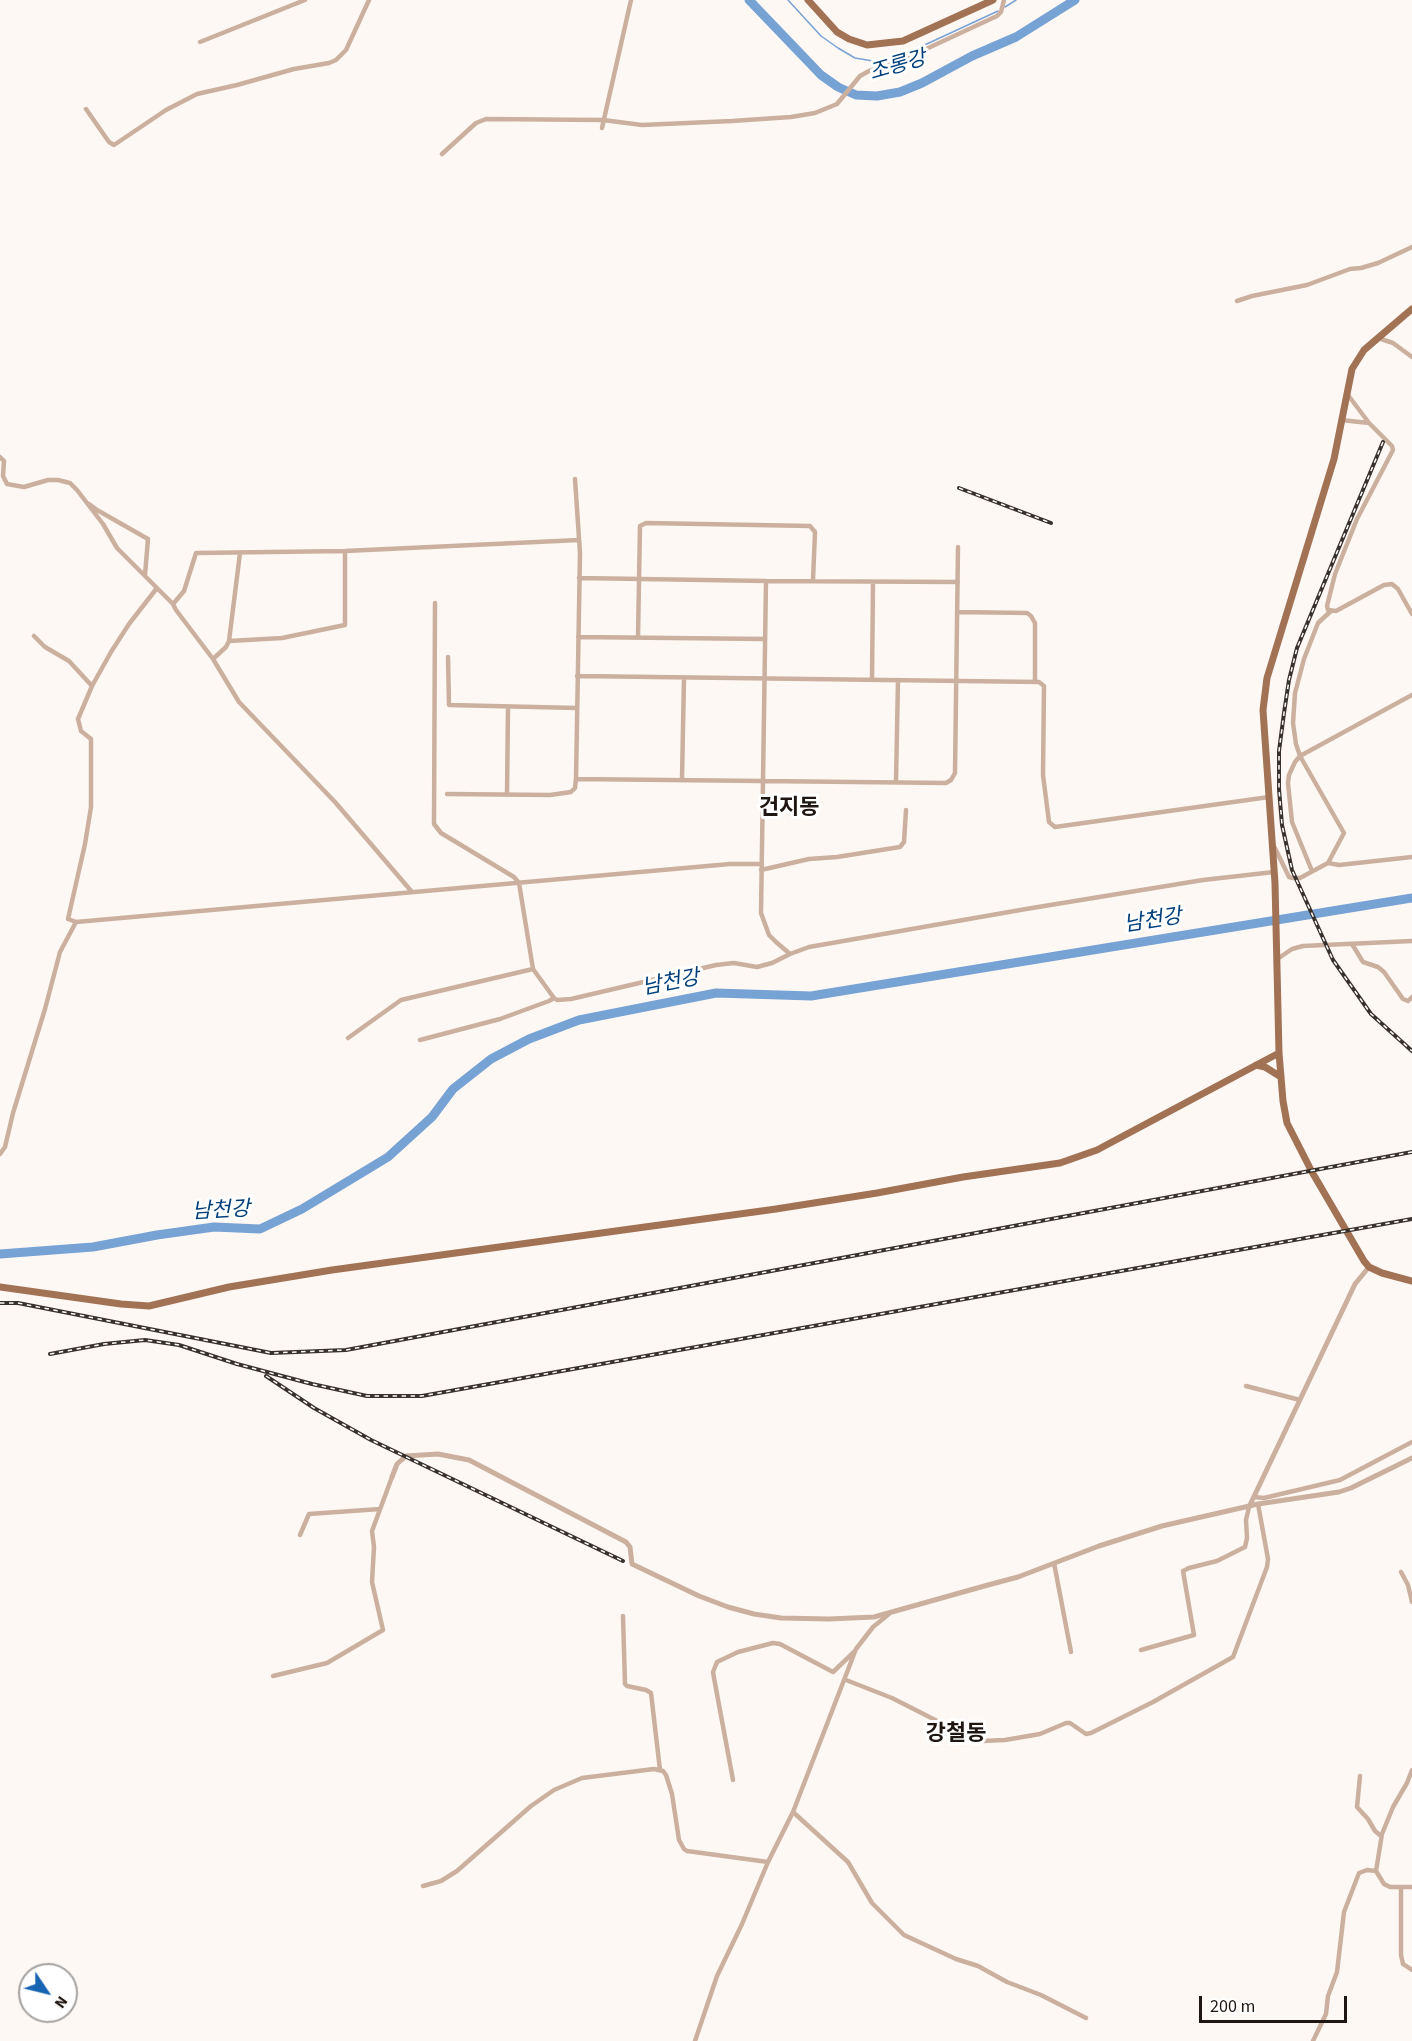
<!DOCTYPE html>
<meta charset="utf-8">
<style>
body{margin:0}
#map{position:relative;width:1412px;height:2041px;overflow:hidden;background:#fef8f5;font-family:"Source Sans 3",sans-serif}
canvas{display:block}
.north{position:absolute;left:18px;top:1963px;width:60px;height:60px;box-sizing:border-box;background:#fff;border:2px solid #a5a2a0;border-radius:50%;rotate:125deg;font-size:16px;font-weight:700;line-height:24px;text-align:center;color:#1f1611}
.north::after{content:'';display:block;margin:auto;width:21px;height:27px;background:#1764b3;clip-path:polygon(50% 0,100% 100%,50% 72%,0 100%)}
.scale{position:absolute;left:1199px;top:1996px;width:148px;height:27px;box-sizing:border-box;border:3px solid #1f1611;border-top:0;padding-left:8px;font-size:18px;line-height:21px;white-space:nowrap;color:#1f1611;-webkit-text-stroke:4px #fff;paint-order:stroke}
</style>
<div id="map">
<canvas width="1412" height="2041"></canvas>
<div class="north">N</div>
<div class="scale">200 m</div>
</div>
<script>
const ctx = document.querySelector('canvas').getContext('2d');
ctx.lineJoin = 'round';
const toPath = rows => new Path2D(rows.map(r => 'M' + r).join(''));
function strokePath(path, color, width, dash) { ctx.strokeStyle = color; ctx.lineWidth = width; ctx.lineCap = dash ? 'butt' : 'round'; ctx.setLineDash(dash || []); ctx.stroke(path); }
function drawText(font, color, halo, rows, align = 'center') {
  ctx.font = font + ' "Source Sans 3","Noto Sans KR",sans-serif'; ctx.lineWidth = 6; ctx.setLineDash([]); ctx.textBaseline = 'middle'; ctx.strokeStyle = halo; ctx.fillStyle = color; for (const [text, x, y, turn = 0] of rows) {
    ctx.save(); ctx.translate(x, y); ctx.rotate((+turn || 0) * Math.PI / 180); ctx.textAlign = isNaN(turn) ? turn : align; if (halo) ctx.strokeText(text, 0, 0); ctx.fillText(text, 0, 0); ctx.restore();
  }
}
strokePath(toPath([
 [788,0,821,36,838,48,855,58,873,61,903,55,998,11],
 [1005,7,1016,0]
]), '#77a2d4', 1.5);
strokePath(toPath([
 [749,0,821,75,838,87,856,95,877,96,900,92,922,83,972,56,1016,37,1075,0],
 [0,1254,93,1247,157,1235,214,1227,260,1229,302,1209,388,1157,432,1117,453,1089,491,1059,529,1039,579,1020,716,993,811,996,1412,898]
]), '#77a2d4', 9);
strokePath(toPath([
 [200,42,305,0],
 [86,109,109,142,114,145,166,110,197,94,237,85,294,69,329,63,336,60,346,50,369,0],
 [602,128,631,0],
 [442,154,476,123,486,119,603,120,642,125,732,121,791,117,815,113,837,104,860,76,869,71,911,56,997,16,1001,12,1004,0],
 [1237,301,1252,296,1307,285,1350,269,1361,268,1378,263,1412,247],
 [1378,338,1393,343,1412,357],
 [1341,420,1369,423,1348,395],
 [1369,423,1392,446,1393,450,1357,519,1335,574,1327,606,1328,610,1336,611,1384,585,1392,584,1398,589,1412,614],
 [0,457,4,461,3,476,7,484,24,487,48,480,58,480,70,483,77,490,103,524,117,548,173,604,176,610,213,659,239,702,335,802,412,892],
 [575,479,580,553,576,779,946,783,951,780,955,773,958,547],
 [89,504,97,510,148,539,145,575],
 [579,578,766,581],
 [958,582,766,581,761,913,769,935,776,942,790,954,809,947,832,943,1026,909,1203,880,1274,872],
 [157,588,129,624,111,652,92,686,78,719,81,731,91,739,91,807,85,844,68,919,76,922,730,864,761,864],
 [435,603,434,824,441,833,514,877,519,883,533,969,554,998,557,1000,571,999,716,965,734,963,757,967,772,963,790,954],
 [173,604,184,591,196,553,345,551,579,540],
 [958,612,1027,613,1031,616,1035,623,1035,681],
 [34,636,45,647,69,661,92,686],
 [578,637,765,639],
 [638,637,640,526,646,523,810,526,815,532,813,580],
 [229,641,240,553],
 [448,657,449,705,577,708],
 [213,659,226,647,229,641,282,638,345,625,345,551],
 [577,676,1039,682,1044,686,1043,775,1049,822,1055,827,1269,797],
 [872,680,873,583],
 [682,779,684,678],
 [896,781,898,680],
 [447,794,550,795,571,792,575,788,576,779],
 [507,795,508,707],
 [1275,848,1289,877,1293,878,1300,878,1328,863,1344,833,1300,756,1296,744,1293,723,1295,693,1304,659,1318,623,1331,611],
 [1328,863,1339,865,1412,857],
 [761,870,809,859,837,857,900,847,904,842,906,810],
 [1312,871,1292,822,1288,783,1289,775,1295,762,1300,756,1412,695],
 [1352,944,1363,962,1378,967,1384,972,1403,999,1408,1001,1412,997],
 [1276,960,1292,949,1303,946,1412,941],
 [348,1038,401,1000,533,969],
 [420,1040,500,1019,549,1001,554,998],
 [0,1154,5,1147,13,1113,45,1009,60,952,76,922],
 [1246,1386,1300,1400],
 [1254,1497,1264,1498,1340,1480,1412,1442],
 [300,1535,309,1514,380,1509],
 [1054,1563,1071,1652],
 [1401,1572,1408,1585,1412,1602],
 [623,1616,625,1684,627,1686,646,1690,651,1693,660,1770],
 [1141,1650,1194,1635,1183,1571,1189,1568,1217,1561,1245,1547,1247,1538,1246,1520,1249,1507],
 [273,1676,327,1663,383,1630,372,1582,374,1547,372,1531,392,1477],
 [846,1680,892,1698,955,1730,962,1732,982,1741,1005,1740,1040,1734,1066,1723,1070,1723,1086,1734,1091,1733,1153,1702,1233,1657,1267,1567,1268,1559,1258,1504],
 [1360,1776,1357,1807,1368,1819,1375,1831,1381,1836],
 [733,1780,714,1678,713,1672,717,1662,738,1652,773,1643,780,1644,833,1672,855,1651],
 [793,1812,848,1862,872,1903,904,1935,956,1959,978,1966,1007,1982,1041,1995,1086,2018],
 [1376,1871,1382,1834,1393,1807,1407,1783,1412,1770],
 [423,1886,441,1881,457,1871,531,1806,554,1790,582,1778,654,1769,663,1771,666,1775,672,1794,679,1840,684,1849,687,1851,768,1862],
 [1401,1888,1401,1955,1403,1964,1412,1970],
 [695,2041,717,1976,742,1924,768,1862,793,1812,856,1649,873,1627,889,1614],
 [1313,2041,1326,2014,1328,1996,1337,1972,1344,1912,1359,1873,1367,1870,1376,1871,1384,1884,1390,1887,1412,1887]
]), '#ccb09f', 4.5);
strokePath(toPath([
 [392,1477,397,1464,406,1456,438,1454,469,1460,626,1542,630,1547,632,1564,699,1596,728,1607,754,1614,781,1618,829,1619,874,1617,988,1585,1018,1577,1099,1546,1162,1526,1258,1504,1339,1492,1351,1488,1412,1458],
 [1249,1507,1355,1284,1369,1267]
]), '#ccb09f', 5);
strokePath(toPath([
 [808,0,837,32,849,39,867,45,903,41,993,0],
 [1412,309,1364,350,1352,369,1334,459,1267,678,1263,710,1275,883,1279,1053,1283,1101,1287,1123,1312,1172,1364,1261,1369,1267,1382,1273,1412,1281],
 [1256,1065,1265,1067,1281,1077],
 [0,1287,121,1304,149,1306,229,1287,332,1270,776,1209,877,1193,963,1177,1060,1163,1097,1150,1279,1053]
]), '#a27254', 7);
const rail = toPath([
 [1383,442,1297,648,1289,680,1284,713,1279,751,1279,789,1282,825,1292,870,1333,960,1371,1014,1412,1051],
 [959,488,1051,523],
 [0,1303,18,1303,271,1353,346,1350,1412,1152],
 [50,1354,104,1344,145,1340,179,1345,237,1364,312,1384,367,1396,422,1396,1412,1219],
 [266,1376,314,1408,371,1440,623,1561]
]);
strokePath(rail, '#39312c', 4);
strokePath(rail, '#fff', 1.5, [4.5]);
drawText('italic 21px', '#003f7b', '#fff', [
 ["조롱강",898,67,-16],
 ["남천강",1153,922,-9],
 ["남천강",671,984,-11],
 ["남천강",221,1212,-3]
]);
drawText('bold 22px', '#1f1611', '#fff', [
 ["건지동",789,809],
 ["강철동",956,1735]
]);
</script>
